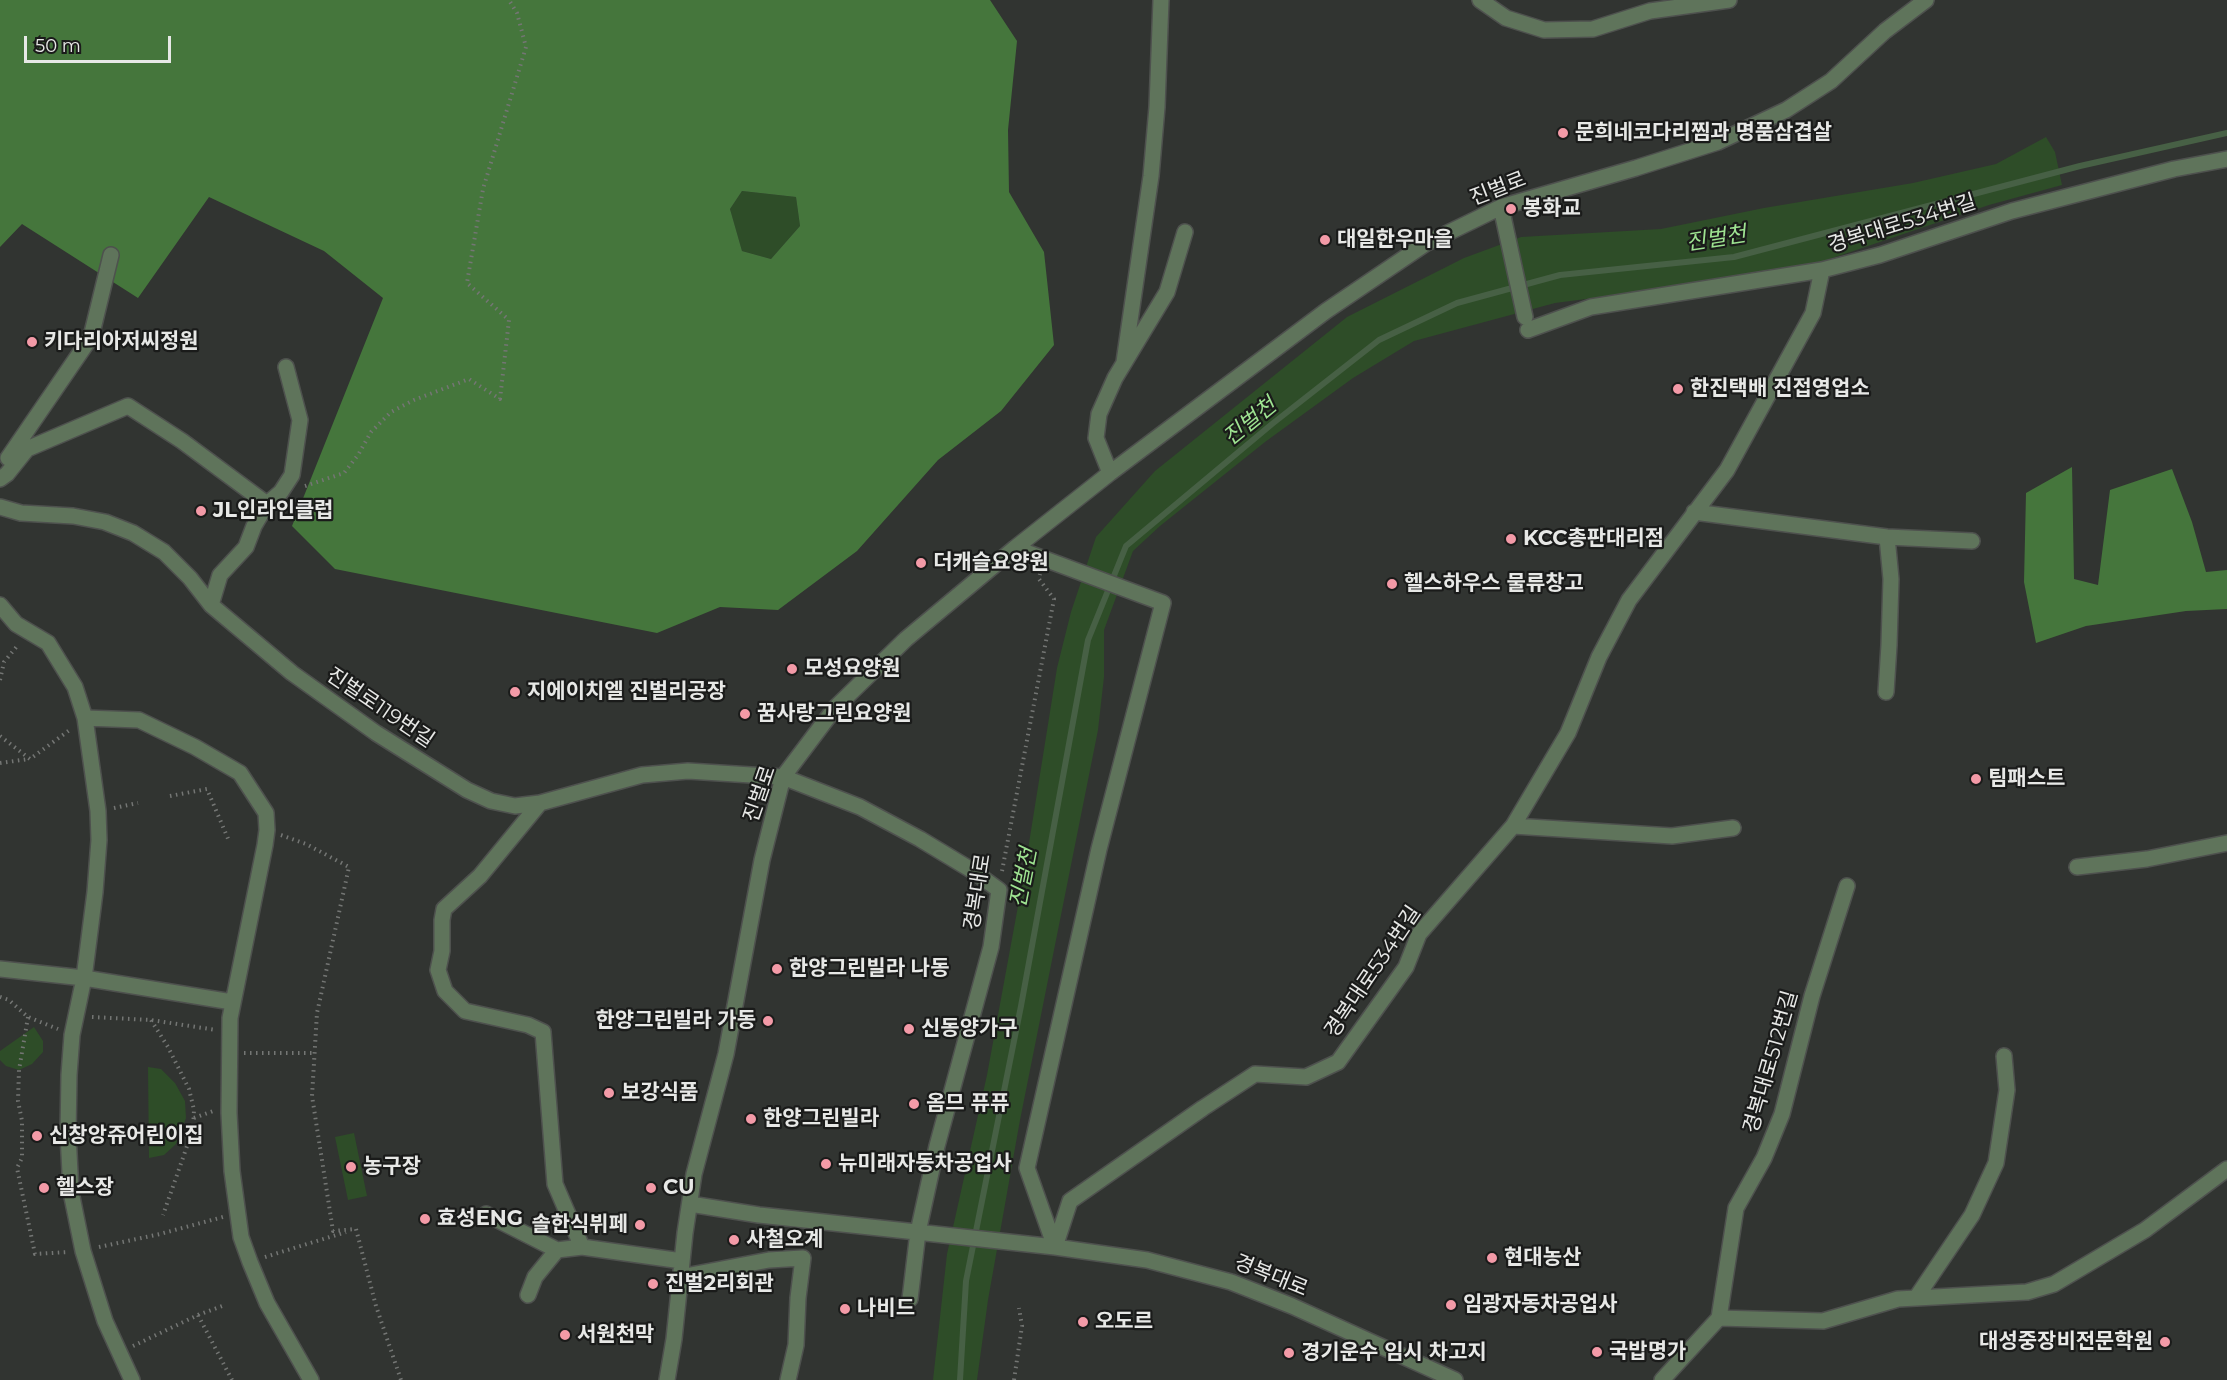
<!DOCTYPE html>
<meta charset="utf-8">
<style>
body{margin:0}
#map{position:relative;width:2227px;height:1380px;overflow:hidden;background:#313431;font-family:Montserrat,sans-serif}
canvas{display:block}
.scale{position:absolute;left:24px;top:36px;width:147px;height:27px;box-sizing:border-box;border:3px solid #e7e8e6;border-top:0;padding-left:8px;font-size:18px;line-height:21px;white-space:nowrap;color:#e7e8e6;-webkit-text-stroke:4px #1a1b1a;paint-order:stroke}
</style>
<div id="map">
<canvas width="2227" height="1380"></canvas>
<div class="scale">50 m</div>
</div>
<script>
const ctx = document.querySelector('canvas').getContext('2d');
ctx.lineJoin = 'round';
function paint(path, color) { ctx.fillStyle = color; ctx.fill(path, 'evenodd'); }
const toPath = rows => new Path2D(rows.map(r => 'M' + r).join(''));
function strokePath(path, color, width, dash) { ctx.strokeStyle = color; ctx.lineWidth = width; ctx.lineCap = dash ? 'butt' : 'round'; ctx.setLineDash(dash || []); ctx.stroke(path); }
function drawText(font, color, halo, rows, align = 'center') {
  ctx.font = font + ' Montserrat,"Noto Sans KR",sans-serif'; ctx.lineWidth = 4.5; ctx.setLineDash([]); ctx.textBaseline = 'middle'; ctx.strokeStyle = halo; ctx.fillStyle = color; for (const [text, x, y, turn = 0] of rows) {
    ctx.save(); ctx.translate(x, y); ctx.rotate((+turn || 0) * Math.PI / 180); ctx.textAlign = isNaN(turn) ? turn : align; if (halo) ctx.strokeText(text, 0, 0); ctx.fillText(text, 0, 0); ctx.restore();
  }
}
paint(toPath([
 [2046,137,2055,152,2062,185,1989,205,1815,264,1687,286,1555,303,1414,341,1353,378,1265,442,1160,526,1133,551,1104,630,1104,677,1098,730,1020,1120,988,1300,977,1380,933,1380,947,1254,987,1075,1025,868,1057,668,1071,612,1096,537,1155,471,1347,317,1464,258,1521,237,1661,229,1764,208,1913,183,1996,164],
 [742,191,796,197,800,226,771,259,742,251,730,209],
 [34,1027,43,1041,43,1052,32,1064,19,1070,6,1066,0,1060,0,1051],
 [148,1067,161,1069,175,1083,185,1101,186,1118,176,1144,164,1155,149,1158],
 [354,1133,367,1196,348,1200,335,1137]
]), '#2e4d28');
paint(toPath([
 [0,0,990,0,1017,41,1008,130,1009,192,1044,252,1054,345,1001,411,938,460,857,551,778,610,720,607,657,633,335,569,292,526,383,298,324,251,209,197,138,298,22,224,0,247],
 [742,191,796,197,800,226,771,259,742,251,730,209],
 [2072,467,2074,579,2098,585,2110,490,2172,469,2192,522,2206,572,2227,570,2227,609,2186,611,2086,626,2036,643,2024,582,2026,493]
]), '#45763c');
strokePath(toPath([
 [960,1380,966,1281,1021,1006,1088,640,1126,546,1272,424,1379,340,1457,303,1560,275,1734,257,2080,166,2227,133]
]), '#476045', 6);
const minor = toPath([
 [1480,0,1506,18,1544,30,1593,29,1650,11,1729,0],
 [1501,207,1525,317],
 [1528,330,1591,307,1822,270],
 [1124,362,1151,176,1157,107,1161,0],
 [8,458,91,337,111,255],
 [1110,473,1096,438,1099,414,1115,378,1167,292,1185,232],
 [0,479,7,474,27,449,128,406,182,441,267,504,254,526,246,547,220,575,211,605],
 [267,504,281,492,292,475,300,420,286,367],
 [0,507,21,513,73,516,105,522,133,533,164,552,190,578,211,605,292,673,376,733,467,790,491,801,515,806,540,803,642,775,688,771,783,777,860,807,920,839,973,871,999,890,991,947,937,1146,918,1232,910,1299],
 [1694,512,1887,537,1972,541],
 [1015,548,1163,603,1099,849,1027,1168,1055,1247],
 [0,605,16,624,48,643,75,687,85,718,98,811,99,840,95,892,84,978,72,1035,69,1075,68,1134,71,1192,83,1251,105,1321,132,1380],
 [1886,692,1889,645,1891,579,1887,537],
 [85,718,139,720,195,747,240,773,266,813,267,830,265,845,230,1018,229,1113,232,1171,241,1237,250,1262,267,1303,311,1380],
 [540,803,480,876,444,909,442,920,442,951,438,970,445,991,465,1011,528,1025,543,1032,555,1184,582,1247],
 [1513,826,1672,836,1733,828],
 [2077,867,2147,859,2227,843],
 [0,969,84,978,232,1002],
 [690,1204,759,1215,1055,1247,1147,1260,1231,1282,1292,1306,1455,1380],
 [486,1214,557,1250,582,1247,682,1261],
 [1055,1247,1070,1201,1203,1108,1255,1074,1306,1077,1338,1062,1406,967,1419,934,1513,826,1568,733,1599,657,1629,600,1727,470,1813,313,1822,270,1880,255,2012,211,2174,169,2227,159],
 [680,1277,769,1260,803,1258,798,1298,796,1345,788,1380],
 [528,1295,535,1277,557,1250],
 [1916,1298,1972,1215,1996,1163,2007,1090,2004,1056],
 [1719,1318,1736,1208,1764,1158,1782,1114,1812,996,1847,886],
 [667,1380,674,1339,685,1233,694,1174,726,1054,762,860,783,777,835,708,906,639,1015,548,1110,473,1326,311,1425,244,1501,207,1636,168,1718,142,1786,110,1831,81,1885,31,1926,0],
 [1662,1380,1719,1318,1823,1321,1898,1299,2027,1292,2054,1284,2145,1230,2227,1169]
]);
strokePath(minor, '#4e514e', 18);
strokePath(toPath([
 [305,486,344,473,358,455,371,432,391,412,414,400,469,379,500,399,509,320,467,283,483,189,526,47,517,13,509,0],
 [0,680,4,662,18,645],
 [0,736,30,759,71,729],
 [0,763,29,759],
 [170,796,207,789,229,841],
 [114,808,138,803],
 [281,835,306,844,349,867,317,1013,312,1096,333,1231,356,1229],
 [1002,871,1054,599,1039,579,1040,574],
 [0,997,9,1000,28,1017,58,1029],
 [28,1017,19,1070,18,1101,22,1121,22,1158,17,1168,35,1254,68,1252],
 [92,1017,151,1020,216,1030],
 [151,1020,168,1047,189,1089,194,1110,193,1129,163,1215],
 [244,1053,315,1053],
 [194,1118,213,1111],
 [356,1229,376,1306,401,1380],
 [99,1247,160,1234,223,1217],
 [265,1257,346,1232],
 [198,1315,232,1380],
 [133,1346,198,1315,225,1305],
 [1014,1380,1022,1326,1019,1308]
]), '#747674', 4, [1.5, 4.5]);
strokePath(minor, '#5f745b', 15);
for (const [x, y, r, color] of [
 [1563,133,6,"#f39aa7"],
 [1511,209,6,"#f39aa7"],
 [1325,240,6,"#f39aa7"],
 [32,342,6,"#f39aa7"],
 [1678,389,6,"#f39aa7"],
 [201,511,6,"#f39aa7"],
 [1511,539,6,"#f39aa7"],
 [921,563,6,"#f39aa7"],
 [1392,584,6,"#f39aa7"],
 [792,669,6,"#f39aa7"],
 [515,692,6,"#f39aa7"],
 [745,714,6,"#f39aa7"],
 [1976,779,6,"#f39aa7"],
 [777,969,6,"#f39aa7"],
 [768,1021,6,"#f39aa7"],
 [909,1029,6,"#f39aa7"],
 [609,1093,6,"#f39aa7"],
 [914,1104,6,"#f39aa7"],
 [751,1119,6,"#f39aa7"],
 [37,1136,6,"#f39aa7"],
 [826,1164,6,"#f39aa7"],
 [351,1167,6,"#f39aa7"],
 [44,1188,6,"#f39aa7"],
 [651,1188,6,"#f39aa7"],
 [425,1219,6,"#f39aa7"],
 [640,1225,6,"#f39aa7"],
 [734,1240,6,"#f39aa7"],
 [1492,1258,6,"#f39aa7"],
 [653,1284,6,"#f39aa7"],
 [1451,1305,6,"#f39aa7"],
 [845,1309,6,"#f39aa7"],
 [1083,1322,6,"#f39aa7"],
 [565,1335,6,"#f39aa7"],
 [2165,1342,6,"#f39aa7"],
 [1597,1352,6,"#f39aa7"],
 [1289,1353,6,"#f39aa7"]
]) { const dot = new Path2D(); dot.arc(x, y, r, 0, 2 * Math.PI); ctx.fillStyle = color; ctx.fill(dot); strokePath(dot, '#1a1b1a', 2); }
drawText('bold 21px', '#e7e8e6', '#1a1b1a', [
 ["문희네코다리찜과 명품삼겹살",1575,133],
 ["봉화교",1523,209],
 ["대일한우마을",1337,240],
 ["키다리아저씨정원",44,342],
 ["한진택배 진접영업소",1690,389],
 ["JL인라인클럽",213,511],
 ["KCC총판대리점",1523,539],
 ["더캐슬요양원",933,563],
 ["헬스하우스 물류창고",1404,584],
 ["모성요양원",804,669],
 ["지에이치엘 진벌리공장",527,692],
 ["꿈사랑그린요양원",757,714],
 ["팀패스트",1988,779],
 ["한양그린빌라 나동",789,969],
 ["한양그린빌라 가동",756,1021,"right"],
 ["신동양가구",921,1029],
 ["보강식품",621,1093],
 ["옴므 퓨퓨",926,1104],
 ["한양그린빌라",763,1119],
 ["신창앙쥬어린이집",49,1136],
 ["뉴미래자동차공업사",838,1164],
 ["농구장",363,1167],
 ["헬스장",56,1188],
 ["CU",663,1188],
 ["효성ENG",437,1219],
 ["솔한식뷔페",628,1225,"right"],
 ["사철오계",746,1240],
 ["현대농산",1504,1258],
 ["진벌2리회관",665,1284],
 ["임광자동차공업사",1463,1305],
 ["나비드",857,1309],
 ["오도르",1095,1322],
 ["서원천막",577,1335],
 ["대성중장비전문학원",2153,1342,"right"],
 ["국밥명가",1609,1352],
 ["경기운수 임시 차고지",1301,1353]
], 'left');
drawText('21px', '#e7e8e6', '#1a1b1a', [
 ["진벌로",1498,189,-21],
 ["경복대로534번길",1902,224,-17],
 ["진벌로119번길",380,708,34],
 ["진벌로",760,794,-71],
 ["경복대로",978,892,-81],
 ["경복대로534번길",1373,972,-56],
 ["경복대로512번길",1771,1062,-74],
 ["경복대로",1271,1276,22]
]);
drawText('italic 22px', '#9ee391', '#1a1b1a', [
 ["진벌천",1716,239,-9],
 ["진벌천",1250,422,-39],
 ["진벌천",1024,878,-79]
]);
</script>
